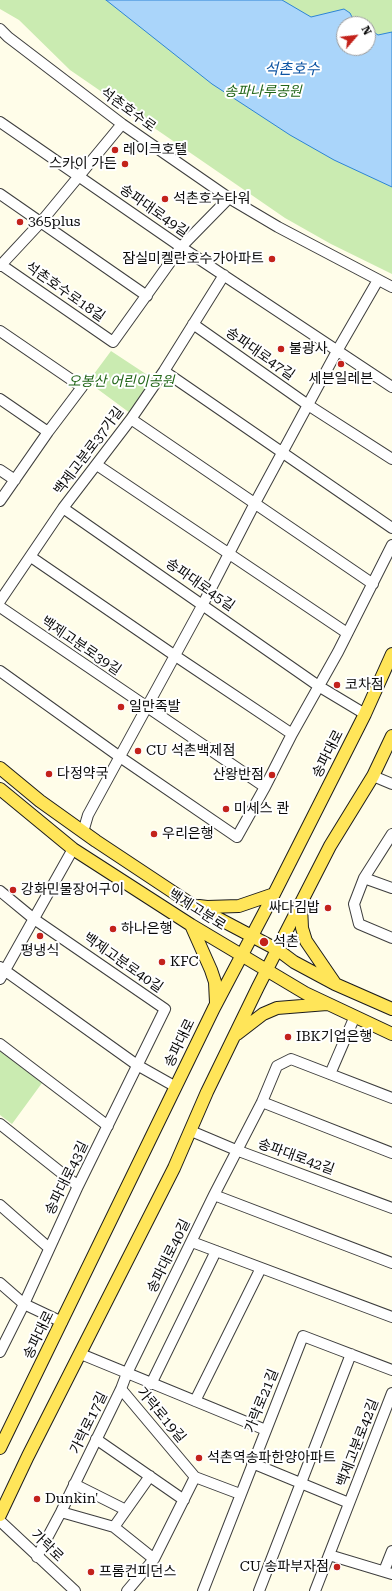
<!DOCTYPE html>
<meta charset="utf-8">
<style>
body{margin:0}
#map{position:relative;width:392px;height:1591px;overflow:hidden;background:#fffde9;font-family:"Roboto Serif",serif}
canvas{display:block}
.north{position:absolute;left:336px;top:16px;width:40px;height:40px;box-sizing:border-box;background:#fff;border:1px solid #9d9d9d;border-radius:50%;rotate:62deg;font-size:11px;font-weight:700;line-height:16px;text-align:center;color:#0b0b0b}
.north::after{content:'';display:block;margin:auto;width:14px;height:18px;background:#c3221b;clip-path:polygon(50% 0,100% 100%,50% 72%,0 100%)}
</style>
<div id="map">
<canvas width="392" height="1591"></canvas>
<div class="north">N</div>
</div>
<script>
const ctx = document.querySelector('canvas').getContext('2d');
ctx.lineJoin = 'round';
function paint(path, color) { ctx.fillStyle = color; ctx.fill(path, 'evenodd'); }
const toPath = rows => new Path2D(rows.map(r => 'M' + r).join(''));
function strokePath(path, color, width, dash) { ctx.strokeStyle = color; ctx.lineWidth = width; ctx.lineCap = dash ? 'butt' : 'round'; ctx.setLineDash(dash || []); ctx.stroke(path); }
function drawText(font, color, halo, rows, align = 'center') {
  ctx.font = font + ' "Roboto Serif","Noto Sans KR",serif'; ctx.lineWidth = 4; ctx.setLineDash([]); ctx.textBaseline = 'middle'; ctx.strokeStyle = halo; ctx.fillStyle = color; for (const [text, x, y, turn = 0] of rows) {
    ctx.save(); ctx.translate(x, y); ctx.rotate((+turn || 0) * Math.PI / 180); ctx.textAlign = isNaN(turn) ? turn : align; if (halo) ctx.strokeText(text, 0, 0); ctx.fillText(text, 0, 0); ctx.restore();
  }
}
paint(toPath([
 [0,0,392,0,392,274,331,244,285,218,70,70,19,20,0,9],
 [344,24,368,24,368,48,344,48],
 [111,351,155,380,130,413,88,382],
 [0,1051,42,1083,12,1124,0,1115]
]), '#caebb1');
const water = toPath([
 [106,0,282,0,311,17,344,9,350,13,353,19,362,24,344,24,344,48,368,48,368,28,378,35,392,32,392,187,334,160,290,135,212,84,106,0]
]);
paint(water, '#aad5fa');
strokePath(water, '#2d84d5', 1);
const minor = toPath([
 [0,29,8,37,122,124,229,198,278,227,392,287],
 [0,122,181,247,392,387],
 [0,194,147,296],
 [0,264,113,342,181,247,229,198],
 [0,266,41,222,122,124],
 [193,324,308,405,392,459],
 [0,331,82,387,48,432,0,501],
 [164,371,392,528],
 [0,399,48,432],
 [131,419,373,584],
 [97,465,347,633],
 [0,470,15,480],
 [63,508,320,687,365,714],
 [31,557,174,655,292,734],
 [0,601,63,508,131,419,164,371,224,275],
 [0,607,265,787],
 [0,671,120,757,237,837,265,787,292,734,338,652,392,545],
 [373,776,392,784],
 [83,832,88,815,203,604,255,503,337,351,378,280],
 [392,834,364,878,354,904,359,924,392,938],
 [364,878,392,888],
 [0,891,34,919,165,1009,78,1186,24,1304,0,1352],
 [0,967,137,1065,176,1087],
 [0,979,73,849],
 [0,1044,108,1126],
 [330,1074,355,1016],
 [262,1102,392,1153],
 [0,1124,78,1186],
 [191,1131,236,1150,392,1208],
 [214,1195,392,1263],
 [0,1205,49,1248],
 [192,1242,392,1317],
 [0,1283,24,1304,62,1322],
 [81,1354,266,1430],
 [151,1384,216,1251],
 [121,1389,195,1477,240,1494],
 [195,1401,261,1268],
 [96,1439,184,1500],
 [252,1463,349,1503],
 [74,1484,126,1510],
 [61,1512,114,1527,154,1559],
 [0,1521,75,1591],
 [114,1527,150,1476],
 [329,1555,392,1574],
 [37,1557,61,1512,121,1389,127,1373,214,1195,262,1102,277,1066,291,1059,392,1098],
 [384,1571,392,1551],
 [127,1591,154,1559,195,1477],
 [203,1591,303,1336,392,1370],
 [259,1591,351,1354],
 [315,1591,392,1393]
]);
const major = toPath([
 [0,768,40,801,96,841,191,904,278,950,294,962,335,984,392,1009],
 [0,789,73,849,191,925,305,993,392,1034],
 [199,906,207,907,239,906,274,894],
 [301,906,302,928,306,941,334,982],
 [191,925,211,970,215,982,216,1003],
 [237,1034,263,1014,277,1008,327,1004],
 [0,1448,214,1008,274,894,365,714,392,654],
 [0,1515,28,1456,174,1168,207,1092,258,987,330,846,373,776,392,736]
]);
strokePath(minor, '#3e3e3e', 12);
strokePath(major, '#1c1c1c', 14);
strokePath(minor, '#fff', 10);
strokePath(major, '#ffe559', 12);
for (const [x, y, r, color] of [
 [115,150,4,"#c3221b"],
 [125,164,4,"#c3221b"],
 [165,199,4,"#c3221b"],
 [20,222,4,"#c3221b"],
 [272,259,4,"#c3221b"],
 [281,349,4,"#c3221b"],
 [341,364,4,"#c3221b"],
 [337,685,4,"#c3221b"],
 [121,707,4,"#c3221b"],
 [138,751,4,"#c3221b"],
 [49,774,4,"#c3221b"],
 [272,775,4,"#c3221b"],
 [226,809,4,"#c3221b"],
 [154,834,4,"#c3221b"],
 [13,890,4,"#c3221b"],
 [328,908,4,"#c3221b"],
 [113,929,4,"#c3221b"],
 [40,936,4,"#c3221b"],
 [264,942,5,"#c3221b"],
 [162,962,4,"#c3221b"],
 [288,1037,4,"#c3221b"],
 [199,1458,4,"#c3221b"],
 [37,1499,4,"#c3221b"],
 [337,1567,4,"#c3221b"],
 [91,1572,4,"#c3221b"]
]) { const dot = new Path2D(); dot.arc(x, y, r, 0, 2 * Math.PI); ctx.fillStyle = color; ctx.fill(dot); strokePath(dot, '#fff', 1.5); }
drawText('italic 14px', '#226618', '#fff', [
 ["송파나루공원",263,92],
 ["오봉산 어린이공원",121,382]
]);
drawText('14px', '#0b0b0b', '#fff', [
 ["석촌호수로",128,110,36],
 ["송파대로49길",154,211,35],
 ["석촌호수로18길",65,292,35],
 ["송파대로47길",260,354,35],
 ["백제고분로37가길",89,451,-53],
 ["송파대로45길",200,585,35],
 ["백제고분로39길",81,646,34],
 ["송파대로",328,754,-63],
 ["백제고분로",197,910,32],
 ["백제고분로40길",123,963,35],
 ["송파대로",180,1043,-64],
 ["송파대로42길",296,1157,20],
 ["송파대로43길",67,1178,-64],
 ["송파대로40길",169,1256,-64],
 ["송파대로",39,1335,-64],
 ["가락로21길",262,1401,-68],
 ["가락로19길",161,1415,50],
 ["가락로17길",89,1423,-64],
 ["백제고분로42길",358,1443,-69],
 ["가락로",47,1546,44]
]);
drawText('14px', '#0b0b0b', '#fff', [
 ["레이크호텔",123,150],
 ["스카이 가든",117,164,"right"],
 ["석촌호수타워",173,199],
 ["365plus",28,222],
 ["잠실미켈란호수가아파트",264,259,"right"],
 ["불광사",289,349],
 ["세븐일레븐",341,379,"center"],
 ["코차점",345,685],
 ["일만족발",129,707],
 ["CU 석촌백제점",146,751],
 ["다정약국",57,774],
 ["산왕반점",264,775,"right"],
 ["미세스 콴",234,809],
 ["우리은행",162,834],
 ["강화민물장어구이",21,890],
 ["싸다김밥",320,908,"right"],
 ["하나은행",121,929],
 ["석촌",273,942],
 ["평냉식",40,951,"center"],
 ["KFC",170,962],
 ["IBK기업은행",296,1037],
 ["석촌역송파한양아파트",207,1458],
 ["Dunkin'",45,1499],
 ["CU 송파부자점",329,1567,"right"],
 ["프롬컨피던스",99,1572]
], 'left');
drawText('italic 15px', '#0e55a3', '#fff', [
 ["석촌호수",292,70]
]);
</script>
